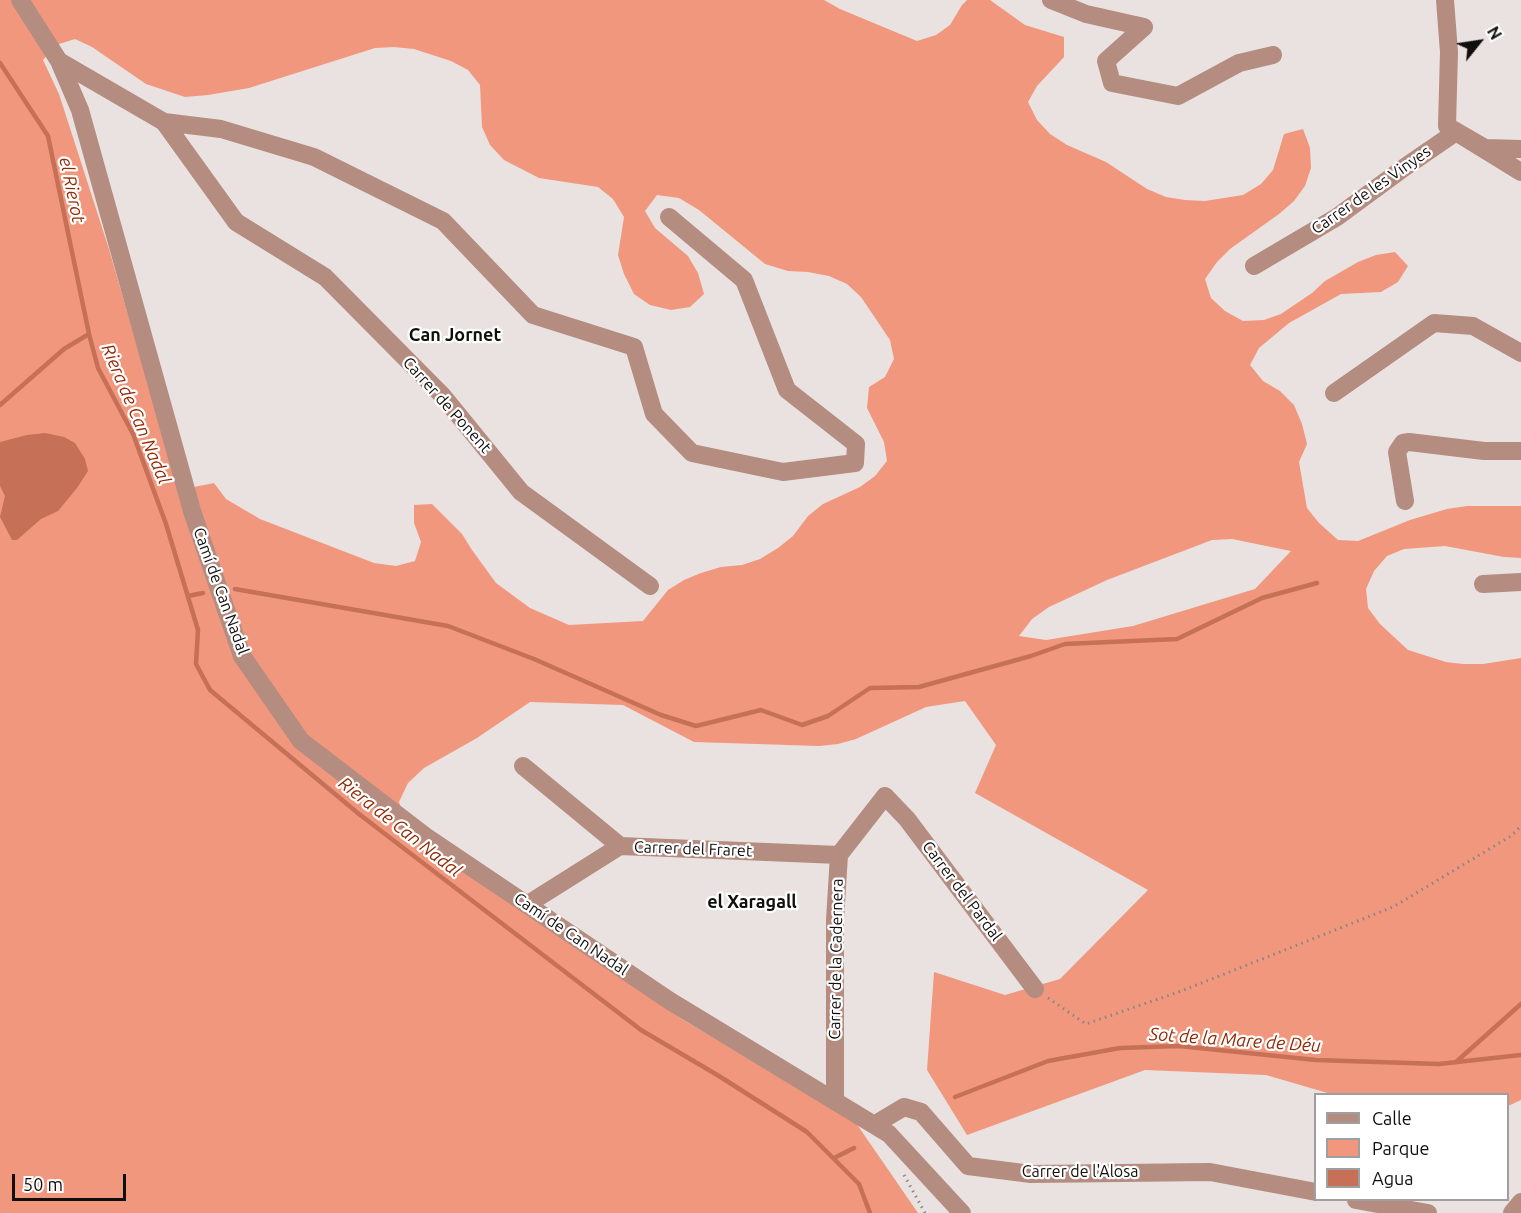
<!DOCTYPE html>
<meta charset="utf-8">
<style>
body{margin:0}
#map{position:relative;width:1521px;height:1213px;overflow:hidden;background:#e9e2e0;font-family:Ubuntu,sans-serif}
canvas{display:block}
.legend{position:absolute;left:1314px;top:1093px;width:195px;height:108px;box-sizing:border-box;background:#fff;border:2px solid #a09f9f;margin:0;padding:8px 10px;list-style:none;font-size:18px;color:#110f0e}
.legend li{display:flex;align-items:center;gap:12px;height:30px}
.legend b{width:30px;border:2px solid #a09f9f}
.north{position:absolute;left:1449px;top:12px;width:60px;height:60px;-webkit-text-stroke:4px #fff;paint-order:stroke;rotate:60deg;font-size:16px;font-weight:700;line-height:24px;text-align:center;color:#110f0e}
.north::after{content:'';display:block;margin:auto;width:21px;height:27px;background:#110f0e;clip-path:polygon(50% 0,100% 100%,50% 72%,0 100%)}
.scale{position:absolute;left:12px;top:1174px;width:114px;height:27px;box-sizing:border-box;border:3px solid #110f0e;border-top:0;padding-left:8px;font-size:18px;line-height:21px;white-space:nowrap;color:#110f0e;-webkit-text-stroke:4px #fff;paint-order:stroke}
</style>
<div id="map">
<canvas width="1521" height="1213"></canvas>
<ul class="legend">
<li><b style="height:8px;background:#b48c80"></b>Calle</li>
<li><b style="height:16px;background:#f1977d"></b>Parque</li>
<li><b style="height:16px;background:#c67057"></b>Agua</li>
</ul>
<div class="north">N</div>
<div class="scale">50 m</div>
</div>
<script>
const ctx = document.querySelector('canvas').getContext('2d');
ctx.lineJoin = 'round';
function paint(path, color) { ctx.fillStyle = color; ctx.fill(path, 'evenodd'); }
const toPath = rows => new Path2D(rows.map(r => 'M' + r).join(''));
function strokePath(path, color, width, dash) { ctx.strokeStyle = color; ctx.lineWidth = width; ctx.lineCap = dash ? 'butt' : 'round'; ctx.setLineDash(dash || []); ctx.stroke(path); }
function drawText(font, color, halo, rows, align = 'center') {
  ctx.font = font + ' Ubuntu,sans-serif'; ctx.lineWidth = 4.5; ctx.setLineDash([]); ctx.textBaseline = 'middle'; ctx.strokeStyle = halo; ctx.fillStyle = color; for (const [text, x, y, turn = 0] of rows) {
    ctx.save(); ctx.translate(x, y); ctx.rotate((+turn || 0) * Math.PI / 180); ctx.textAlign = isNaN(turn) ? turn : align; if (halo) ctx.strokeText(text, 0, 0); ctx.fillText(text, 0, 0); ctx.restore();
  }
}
paint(toPath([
 [0,0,824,0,840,9,917,41,936,35,950,25,962,5,967,0,990,0,1025,25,1064,37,1064,57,1037,86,1028,102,1037,120,1050,134,1067,145,1106,162,1147,189,1166,197,1185,200,1205,201,1243,195,1261,184,1273,170,1284,134,1303,129,1310,148,1311,168,1305,186,1294,201,1279,214,1230,249,1217,262,1205,279,1211,298,1225,311,1243,321,1264,320,1281,314,1312,293,1325,281,1358,262,1376,255,1395,252,1408,266,1398,282,1381,292,1341,294,1289,323,1259,348,1250,365,1263,381,1280,391,1294,405,1302,424,1307,444,1299,462,1307,508,1319,523,1338,540,1358,541,1410,520,1447,509,1467,506,1521,506,1521,558,1504,557,1445,546,1404,549,1387,556,1374,571,1366,589,1368,608,1380,624,1408,650,1446,662,1463,664,1483,664,1521,658,1521,1100,1508,1106,1508,1094,1331,1094,1266,1075,1145,1070,967,1135,927,1070,934,972,1005,995,1060,979,1148,890,975,793,996,745,965,701,926,707,856,739,838,744,819,746,694,742,623,705,530,702,477,738,424,768,408,783,399,802,406,823,431,847,682,1019,856,1123,918,1213,0,1213],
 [75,39,92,47,146,84,185,97,208,95,249,88,375,48,394,47,414,49,451,61,468,70,480,85,482,127,490,145,504,160,539,178,598,187,613,199,624,217,618,255,624,274,634,294,650,305,671,310,690,307,704,294,698,273,688,256,655,228,645,211,657,195,679,198,699,210,765,264,788,271,808,272,829,276,847,284,861,297,890,340,894,359,885,377,869,387,867,408,884,442,887,461,875,476,860,487,823,504,808,516,793,536,778,548,760,559,742,565,721,567,701,573,684,580,668,590,643,621,569,625,530,608,496,583,472,550,462,534,432,504,414,505,414,523,421,542,415,561,396,566,374,563,260,519,226,499,214,483,179,490,108,246,59,94,43,60,56,45],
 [1232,539,1291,551,1255,589,1133,626,1046,640,1019,636,1032,619,1049,607,1107,580,1212,540]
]), '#f1977d');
paint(toPath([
 [45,433,64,437,75,443,85,459,88,471,77,488,58,511,41,519,17,540,12,540,0,517,5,496,0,486,0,442,27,435]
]), '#c67057');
strokePath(toPath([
 [0,63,48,136,89,334,98,368,133,434,166,524,198,630,196,664,210,690,359,814,641,1030,719,1076,807,1132,859,1184,870,1213],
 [0,405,64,349,89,334],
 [235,589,448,626,534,659,661,715,696,726,761,710,802,725,828,716,870,688,919,687,1031,656,1065,644,1177,639,1262,598,1317,583],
 [188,596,203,593],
 [1456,1062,1521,1004],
 [955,1097,1048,1061,1120,1048,1179,1046,1316,1060,1439,1064,1521,1055],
 [834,1158,854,1148]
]), '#c67057', 4.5);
strokePath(toPath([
 [1048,998,1086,1024,1184,990,1393,907,1511,836,1521,826],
 [904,1175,925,1213]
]), '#8a8584', 3, [1.5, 4.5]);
strokePath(toPath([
 [20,0,59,61,80,110,192,511,242,656,301,741,425,836,670,1001,889,1134,962,1213],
 [1051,0,1086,14,1144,27,1106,61,1112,83,1178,96,1239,63,1273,55],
 [1445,0,1449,52,1447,126,1485,148,1521,149],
 [59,61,164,122,236,222,325,277,442,395,521,492,650,586],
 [164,122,221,129,314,157,443,221,533,315,634,347,654,414,692,453,783,472,855,463,856,444,787,390,744,280,669,217],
 [1254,266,1337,217,1405,167,1456,132,1521,172],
 [1334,393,1434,323,1473,326,1521,353],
 [1405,501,1397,452,1403,443,1409,442,1484,451,1521,451],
 [1483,584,1521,582],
 [523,766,620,846],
 [528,904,620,846,839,855],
 [835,1101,835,920,839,855,885,796,907,819,1035,989],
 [874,1125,904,1107,921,1112,968,1166,1031,1174,1210,1172,1316,1192],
 [1356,1200,1428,1213],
 [1512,1213,1521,1202]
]), '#b48c80', 18);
drawText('16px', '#110f0e', '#fff', [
 ["Carrer de les Vinyes",1371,190,-35],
 ["Carrer de Ponent",447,405,48],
 ["Camí de Can Nadal",221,591,70],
 ["Carrer del Fraret",693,849,2],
 ["Carrer del Pardal",962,891,53],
 ["Camí de Can Nadal",571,934,34],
 ["Carrer de la Cadernera",836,959,-89],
 ["Carrer de l'Alosa",1080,1172]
]);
drawText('italic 18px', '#922a05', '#fff', [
 ["el Rierot",72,190,78],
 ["Riera de Can Nadal",136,414,67],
 ["Riera de Can Nadal",400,827,38],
 ["Sot de la Mare de Déu",1235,1040,4]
]);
drawText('bold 18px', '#110f0e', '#fff', [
 ["Can Jornet",455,335],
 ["el Xaragall",752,902]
]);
</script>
